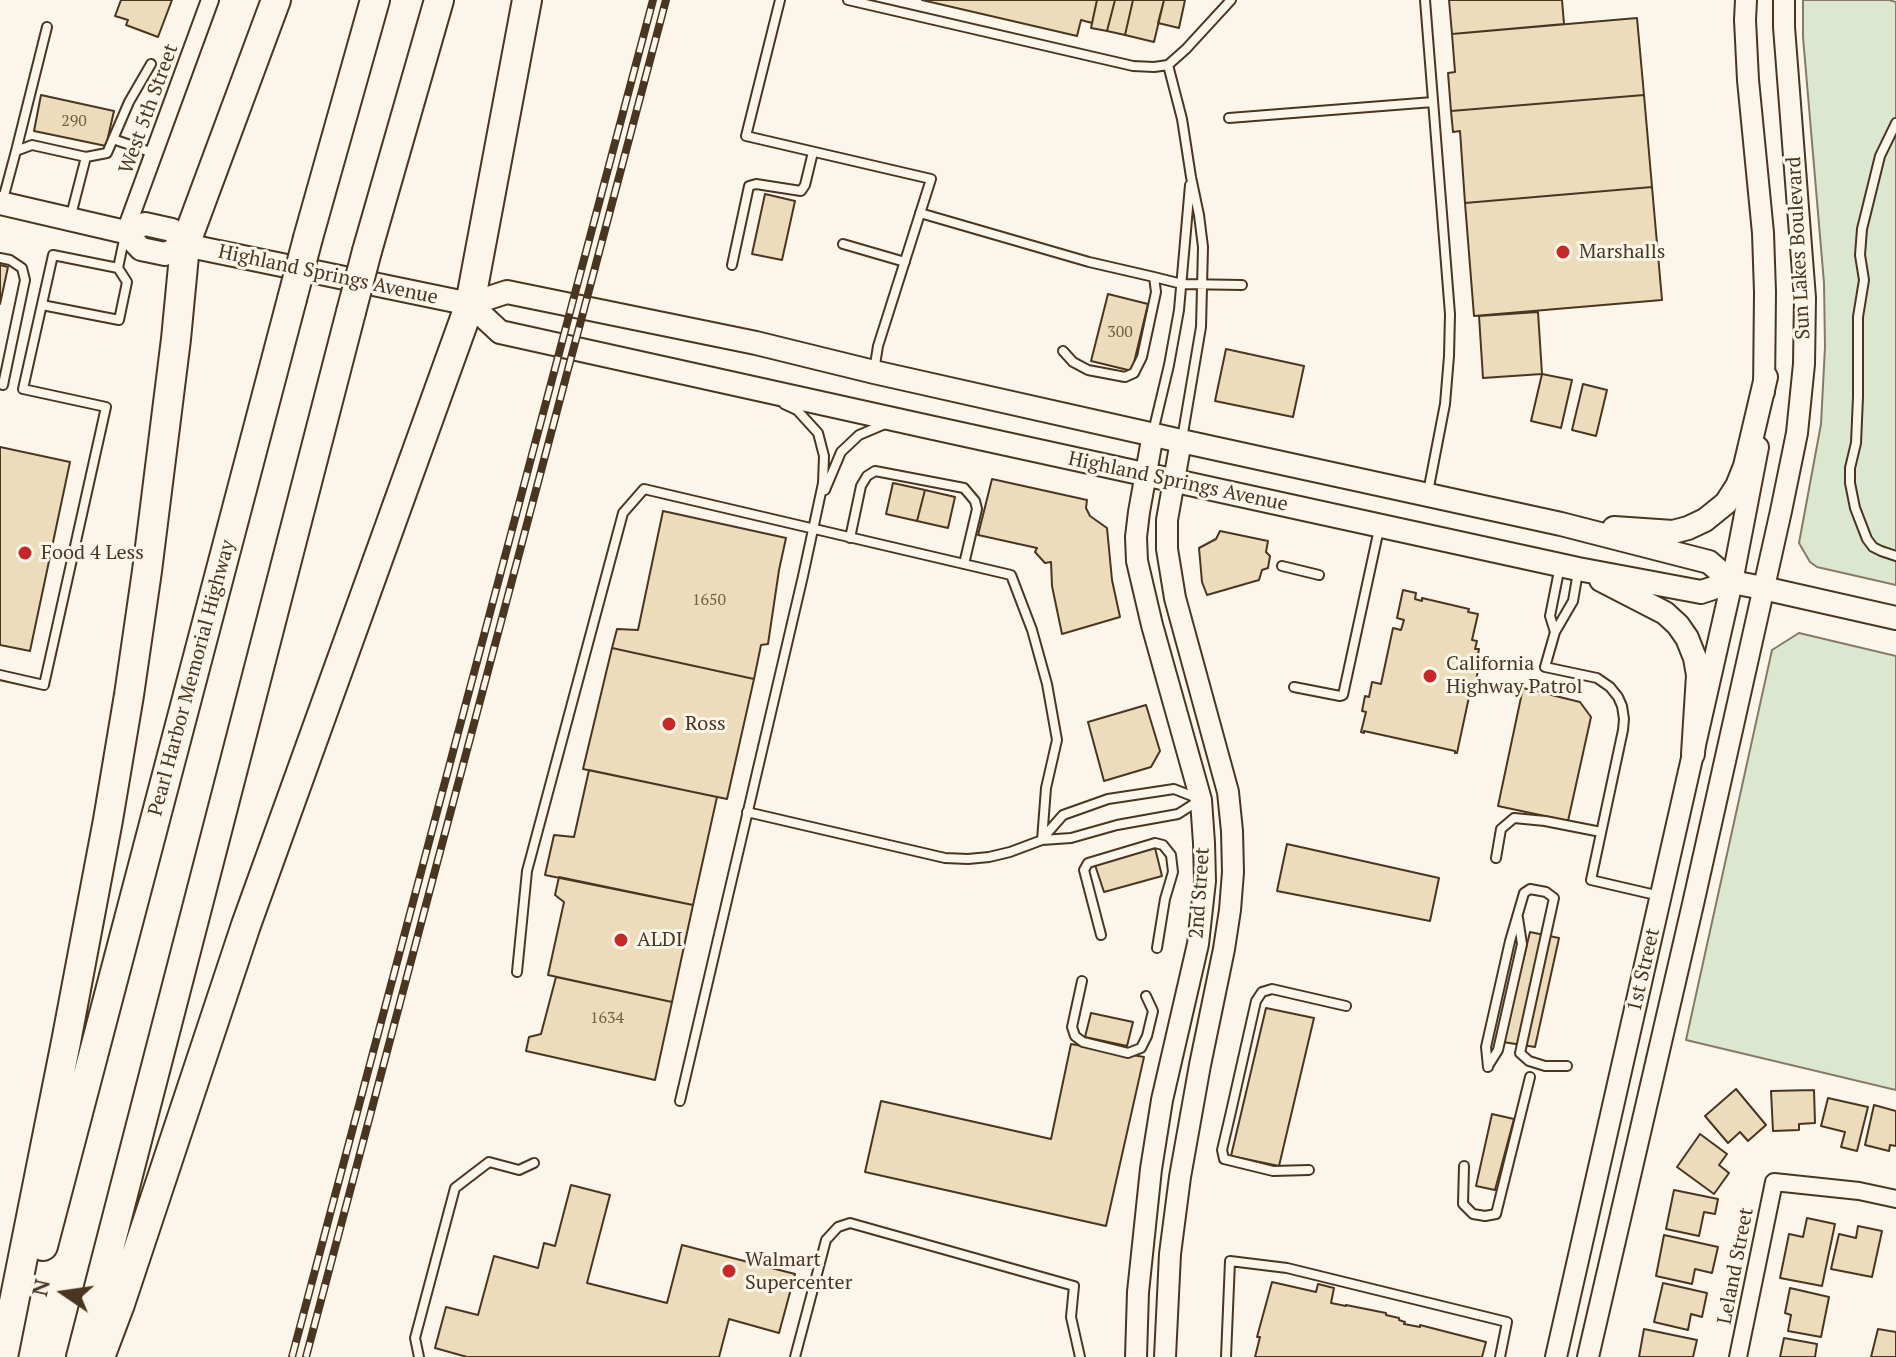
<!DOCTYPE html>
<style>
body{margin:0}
#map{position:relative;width:1896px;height:1357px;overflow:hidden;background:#fbf6e9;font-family:"PT Serif",serif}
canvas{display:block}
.north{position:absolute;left:24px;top:1253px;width:80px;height:80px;-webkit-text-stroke:6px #fbf6e9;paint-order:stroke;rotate:283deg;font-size:22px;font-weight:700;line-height:32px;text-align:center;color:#4a3520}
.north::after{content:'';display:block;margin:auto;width:28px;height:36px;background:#4a3520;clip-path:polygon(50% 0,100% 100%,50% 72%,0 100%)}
</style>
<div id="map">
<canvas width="1896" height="1357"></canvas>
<div class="north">N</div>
</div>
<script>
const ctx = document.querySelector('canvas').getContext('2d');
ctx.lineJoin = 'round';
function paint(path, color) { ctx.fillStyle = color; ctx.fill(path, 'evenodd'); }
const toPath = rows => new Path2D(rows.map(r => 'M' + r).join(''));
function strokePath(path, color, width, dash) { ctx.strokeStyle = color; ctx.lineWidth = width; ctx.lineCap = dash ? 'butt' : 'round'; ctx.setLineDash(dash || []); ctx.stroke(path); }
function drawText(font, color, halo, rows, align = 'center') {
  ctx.font = font + ' "PT Serif",serif'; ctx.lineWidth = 6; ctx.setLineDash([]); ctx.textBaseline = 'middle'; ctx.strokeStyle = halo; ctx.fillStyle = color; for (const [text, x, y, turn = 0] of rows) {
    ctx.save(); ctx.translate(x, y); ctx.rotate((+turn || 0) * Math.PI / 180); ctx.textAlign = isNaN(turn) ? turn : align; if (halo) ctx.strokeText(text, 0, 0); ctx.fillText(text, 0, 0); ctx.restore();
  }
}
const green = toPath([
 [1803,0,1889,0,1896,2,1896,585,1817,567,1810,562,1799,543,1821,424,1825,347,1824,283,1803,37,1803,0],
 [1799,633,1896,656,1896,1090,1686,1040,1772,650,1799,633]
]);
paint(green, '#dce7d0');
strokePath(green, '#887966', 2);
const building = toPath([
 [121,0,172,0,158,37,126,25,128,20,115,16,121,0],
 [922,0,1097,0,1092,23,1081,20,1077,36,922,0],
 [1097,0,1115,0,1107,31,1091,28,1097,0],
 [1115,0,1133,0,1125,35,1107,31,1115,0],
 [1133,0,1164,0,1154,42,1125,35,1133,0],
 [1164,0,1185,0,1179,28,1158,23,1164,0],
 [1449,0,1562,0,1564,24,1452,34,1449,0],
 [1637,18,1644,95,1451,111,1448,73,1455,72,1452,34,1637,18],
 [41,95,114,111,106,146,34,131,41,95],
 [1644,95,1652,187,1465,203,1460,131,1453,132,1451,111,1644,95],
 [1652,187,1662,300,1474,316,1465,203,1652,187],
 [765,194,795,201,782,260,752,254,765,194],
 [0,265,8,267,0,304,0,265],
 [1108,294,1148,304,1132,371,1091,361,1108,294],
 [1538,312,1542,374,1483,378,1479,316,1538,312],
 [1226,349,1304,366,1293,417,1215,401,1226,349],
 [1542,374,1572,380,1561,428,1531,421,1542,374],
 [1583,384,1607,390,1596,436,1572,430,1583,384],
 [0,447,70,462,30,651,0,645,0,447],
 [992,479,1087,500,1086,508,1090,516,1107,528,1112,580,1120,617,1062,634,1052,586,1051,562,1045,563,1035,552,1037,548,978,535,992,479],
 [893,483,925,490,917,521,886,514,893,483],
 [925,490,955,497,948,528,917,521,925,490],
 [663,511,786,538,779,570,768,644,761,645,754,679,612,648,617,629,638,630,663,511],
 [1220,531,1268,541,1266,552,1270,556,1268,568,1262,570,1259,580,1207,595,1202,582,1199,548,1216,539,1220,531],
 [1403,590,1416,593,1415,599,1422,601,1422,598,1469,609,1468,612,1478,614,1472,640,1477,641,1475,649,1479,649,1475,670,1478,671,1475,684,1472,683,1457,753,1455,753,1455,751,1364,731,1364,733,1361,732,1366,712,1362,711,1365,696,1369,697,1372,682,1381,684,1393,628,1401,630,1404,620,1397,618,1403,590],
 [612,648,754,679,727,799,583,769,612,648],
 [1523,688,1580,702,1591,717,1568,821,1498,806,1523,688],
 [1146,705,1160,751,1151,767,1104,781,1088,722,1146,705],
 [589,770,717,797,693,905,545,875,554,835,574,837,589,770],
 [1287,844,1439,878,1430,921,1277,891,1287,844],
 [1155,848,1162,876,1104,892,1095,865,1155,848],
 [559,877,693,905,672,1002,548,975,564,902,555,895,559,877],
 [1530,932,1559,938,1535,1047,1503,1042,1530,932],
 [556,977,672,1002,655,1080,526,1051,529,1037,541,1034,556,977],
 [1266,1008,1314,1018,1279,1166,1231,1156,1266,1008],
 [1091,1013,1133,1022,1127,1046,1085,1037,1091,1013],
 [1071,1044,1144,1057,1106,1226,865,1172,881,1101,1051,1139,1071,1044],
 [1736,1089,1766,1125,1748,1141,1740,1132,1728,1143,1705,1116,1736,1089],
 [1814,1090,1815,1123,1799,1124,1799,1130,1773,1131,1771,1091,1814,1090],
 [1828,1098,1868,1107,1857,1151,1841,1147,1845,1132,1821,1126,1828,1098],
 [1874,1105,1896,1111,1896,1146,1890,1145,1889,1151,1865,1145,1874,1105],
 [1492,1114,1514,1119,1495,1190,1476,1186,1492,1114],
 [1700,1134,1727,1154,1719,1165,1729,1173,1714,1194,1677,1167,1700,1134],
 [571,1185,610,1195,587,1283,667,1303,682,1245,795,1274,779,1333,729,1319,719,1357,467,1357,435,1348,446,1307,478,1315,494,1256,538,1268,544,1243,555,1246,571,1185],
 [1674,1190,1718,1199,1715,1214,1704,1212,1699,1236,1666,1229,1674,1190],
 [1807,1218,1835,1224,1822,1286,1780,1278,1789,1234,1803,1237,1807,1218],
 [1858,1226,1882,1231,1872,1277,1831,1269,1839,1234,1856,1238,1858,1226],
 [1664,1235,1718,1247,1712,1273,1695,1269,1692,1284,1656,1276,1664,1235],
 [1272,1282,1316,1292,1318,1284,1334,1288,1331,1303,1346,1306,1346,1305,1386,1313,1386,1315,1399,1318,1399,1320,1405,1322,1404,1324,1420,1327,1420,1325,1486,1342,1482,1357,1255,1357,1260,1337,1257,1337,1272,1282],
 [1663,1283,1707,1293,1702,1317,1691,1314,1688,1330,1654,1322,1663,1283],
 [1790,1288,1829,1297,1821,1337,1788,1331,1791,1315,1785,1313,1790,1288],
 [1644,1329,1697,1340,1693,1357,1639,1357,1644,1329],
 [1878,1329,1896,1332,1896,1357,1871,1357,1878,1329],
 [1784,1338,1817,1344,1815,1357,1780,1357,1784,1338]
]);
paint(building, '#ecdcbc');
strokePath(building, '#4a3520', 2);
const service = toPath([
 [780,0,746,136,931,179,878,346,874,371],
 [848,0,1133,66,1154,67,1168,65,1186,49,1231,0],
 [1425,0,1450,314,1449,356,1445,404,1428,492],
 [1168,65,1182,119,1191,177,1199,215,1203,247,1201,327,1182,439],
 [1229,118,1433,102],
 [1896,123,1880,156,1862,229,1860,255,1864,280,1858,317,1858,397,1856,443,1850,468,1850,483,1855,508,1867,539,1873,547,1881,551,1896,556],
 [113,139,153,153],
 [16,151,47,27],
 [86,157,107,153,129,102,151,64],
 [2,203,16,151,32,145,86,157,70,219],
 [920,213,1089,262,1154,277,1182,284,1242,285],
 [843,244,905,262],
 [0,258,10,260,22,268,25,280,3,385],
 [732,265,749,186,756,184,801,191,805,185,813,152],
 [42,305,119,320,127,282,118,268],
 [1063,351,1073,362,1088,370,1125,377,1134,373,1142,357,1156,292,1154,277],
 [1153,432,1169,365,1179,310,1190,185],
 [825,490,841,452,859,435,885,424],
 [850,538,861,486,867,476,875,471,964,488,975,501,977,509,964,564],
 [1282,566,1319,575],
 [1578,572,1573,601,1555,632,1545,667,1597,678,1610,687,1618,697,1622,706,1624,719,1623,730,1591,880,1660,896],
 [1555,632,1550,616,1560,566],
 [0,675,44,685,106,407,23,389,53,255,118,268,125,235],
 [1294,687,1340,696,1343,695,1379,529],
 [747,812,945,858,968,859,989,857,1010,852,1042,840,1071,838,1117,825,1178,814,1200,800],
 [1042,839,1063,815,1108,799,1174,789,1197,798],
 [1496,858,1501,829,1514,818,1545,821,1601,832],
 [1101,935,1084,870,1088,863,1155,843,1163,845,1171,855,1173,872,1165,899,1157,948],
 [517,972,527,871,623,513,644,489,1011,575,1032,630,1047,684,1057,740,1046,788,1042,840],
 [1082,981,1072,1027,1075,1036,1083,1042,1128,1053,1141,1048,1147,1036,1153,1011,1146,996],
 [1488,1066,1498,1050,1522,944,1518,918],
 [1488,1067,1486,1047,1510,941,1524,893,1530,889,1546,892,1554,898,1520,1053,1529,1061,1545,1066,1567,1066],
 [680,1101,803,576,823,483,824,456,818,433,797,410,784,404],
 [1464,1166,1463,1204,1473,1214,1485,1216,1496,1214,1530,1077],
 [1309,1170,1273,1171,1224,1159,1222,1150,1230,1116,1256,1001,1262,992,1272,989,1346,1006],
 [419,1357,415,1338,455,1188,489,1162,519,1170,534,1163],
 [795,1357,826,1240,838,1227,850,1223,1074,1286,1071,1317,1080,1357],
 [1226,1357,1230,1261,1287,1268,1507,1322,1500,1357]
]);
const minor = toPath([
 [125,232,210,0],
 [1738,1357,1774,1182,1859,1191,1896,1199]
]);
const tertiary = toPath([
 [1746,0,1745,20,1748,80,1763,233,1765,292,1764,392],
 [1136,1357,1138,1292,1151,1169,1162,1100,1198,944,1205,881,1204,843,1201,800,1152,625,1137,561,1136,537,1139,512,1153,434],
 [1165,1357,1170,1254,1180,1177,1200,1065,1224,949,1230,910,1233,872,1232,831,1228,792,1175,598,1167,549,1167,520,1181,441],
 [1556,1357,1732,582,1758,447],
 [1588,1357,1693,904,1781,511,1797,433,1804,364,1805,298,1784,27,1784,0]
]);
const secondary = toPath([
 [0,203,125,232,141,249,165,254,185,245,470,304,507,292,756,343,874,372,1181,441,1561,524,1709,562,1732,582],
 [125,232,145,224,172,230,185,245],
 [470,304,500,332,929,427,1578,569,1701,592,1732,582,1763,588,1896,618],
 [1614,528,1673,532,1688,528,1705,520,1726,503,1737,486,1745,466,1766,377],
 [1601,580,1665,613,1678,625,1687,638,1695,658,1698,675,1693,754]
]);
const motorway = toPath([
 [308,238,375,0],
 [367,251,439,0],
 [43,1246,292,299],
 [3,1357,66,1042,108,820,129,695,147,571,176,339,185,245,276,0],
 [81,1357,351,312],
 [100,1357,120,1304,246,925,470,304,527,0]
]);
strokePath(service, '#4a3520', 12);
strokePath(minor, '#4a3520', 20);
strokePath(tertiary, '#4a3520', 24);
strokePath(secondary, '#4a3520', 26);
strokePath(motorway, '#4a3520', 32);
strokePath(service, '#fbf6e9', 8);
strokePath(minor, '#fbf6e9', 16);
strokePath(tertiary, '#fbf6e9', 20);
strokePath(secondary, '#fbf6e9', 22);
strokePath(motorway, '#fbf6e9', 28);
const rail = toPath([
 [292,1357,653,0],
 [306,1357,666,0]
]);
strokePath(rail, '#4a3520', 8);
strokePath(rail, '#fbf6e9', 5, [15]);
const motorwayBridge = toPath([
 [292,299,308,238],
 [351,312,367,251]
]);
strokePath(motorwayBridge, '#4a3520', 32, []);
strokePath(motorwayBridge, '#fbf6e9', 28);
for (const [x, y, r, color] of [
 [1563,252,8,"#c62828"],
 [25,553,8,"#c62828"],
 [1430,676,8,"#c62828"],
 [669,724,8,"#c62828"],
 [621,940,8,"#c62828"],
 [729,1271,8,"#c62828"]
]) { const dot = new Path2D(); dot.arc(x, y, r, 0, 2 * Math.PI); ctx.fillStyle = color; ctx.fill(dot); strokePath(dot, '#fbf6e9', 3); }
drawText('16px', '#725f47', null, [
 ["290",74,121],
 ["300",1120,332],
 ["1650",709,600],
 ["1634",607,1018]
]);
drawText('20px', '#4a3520', '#fbf6e9', [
 ["West 5th Street",149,109,-70],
 ["Sun Lakes Boulevard",1799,248,-93],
 ["Highland Springs Avenue",328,275,12],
 ["Highland Springs Avenue",1178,482,12],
 ["Pearl Harbor Memorial Highway",192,678,-75],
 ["2nd Street",1200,893,-86],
 ["1st Street",1644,970,-77],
 ["Leland Street",1736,1266,-79]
]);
drawText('20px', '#4a3520', '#fbf6e9', [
 ["Marshalls",1579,252],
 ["Food 4 Less",41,553],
 ["California",1446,664],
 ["Highway Patrol",1446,687],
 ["Ross",685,724],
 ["ALDI",637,940],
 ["Walmart",745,1260],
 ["Supercenter",745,1283]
], 'left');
</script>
